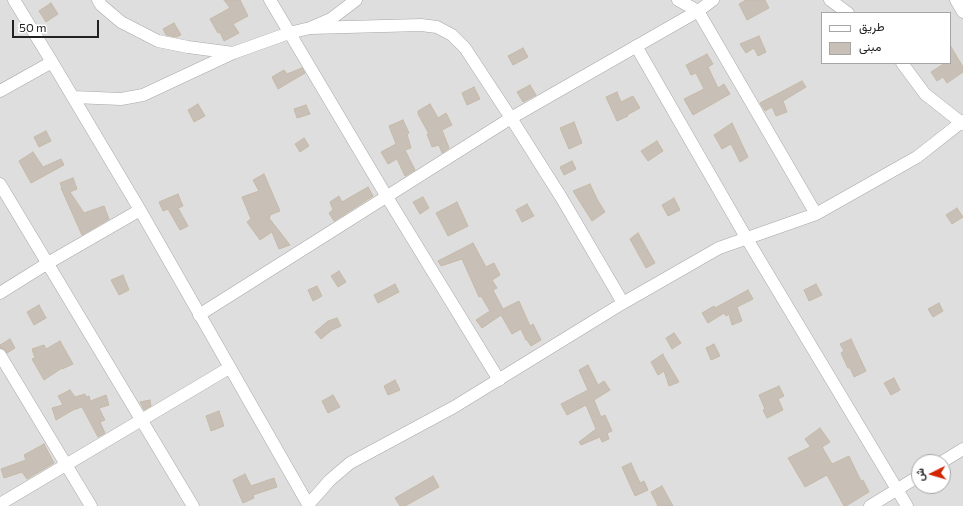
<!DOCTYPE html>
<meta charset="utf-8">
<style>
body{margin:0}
#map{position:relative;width:963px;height:506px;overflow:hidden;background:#f2f1e7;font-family:Commissioner,Vazirmatn,sans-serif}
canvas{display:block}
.legend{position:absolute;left:821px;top:12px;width:130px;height:52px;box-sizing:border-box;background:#fff;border:1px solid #a6a6a6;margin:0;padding:5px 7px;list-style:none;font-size:12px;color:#212121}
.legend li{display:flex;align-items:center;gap:8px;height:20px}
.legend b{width:20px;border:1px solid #a6a6a6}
.north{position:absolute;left:911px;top:454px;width:40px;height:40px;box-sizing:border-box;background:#fff;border:1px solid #a6a6a6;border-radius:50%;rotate:265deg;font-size:11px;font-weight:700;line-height:16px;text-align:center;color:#212121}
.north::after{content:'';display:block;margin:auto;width:14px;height:18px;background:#d22500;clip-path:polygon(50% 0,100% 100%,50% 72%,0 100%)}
.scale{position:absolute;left:12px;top:20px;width:87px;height:18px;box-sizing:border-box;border:2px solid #212121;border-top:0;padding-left:5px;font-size:12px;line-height:14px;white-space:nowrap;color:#212121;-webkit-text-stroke:3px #fff;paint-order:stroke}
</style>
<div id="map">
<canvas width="963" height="506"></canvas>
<ul class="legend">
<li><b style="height:5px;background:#fff"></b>طريق</li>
<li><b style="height:11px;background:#c8c0b6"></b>مبنى</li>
</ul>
<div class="north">ش</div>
<div class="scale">50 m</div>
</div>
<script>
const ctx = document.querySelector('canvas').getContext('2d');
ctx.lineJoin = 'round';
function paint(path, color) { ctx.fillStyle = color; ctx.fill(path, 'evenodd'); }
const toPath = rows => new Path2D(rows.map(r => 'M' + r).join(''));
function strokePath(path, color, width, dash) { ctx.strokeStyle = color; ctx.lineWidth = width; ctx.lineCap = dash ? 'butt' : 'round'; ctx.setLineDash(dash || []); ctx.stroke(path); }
paint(toPath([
 [0,0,963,0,963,506,0,506],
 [822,13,950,13,950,63,822,63],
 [919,462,943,462,943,486,919,486]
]), '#dfdede');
const building = toPath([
 [224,0,240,0,248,16,233,24,239,33,224,41,220,32,218,33,210,19,230,8,224,0],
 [746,0,765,0,769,8,747,20,739,4,746,0],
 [51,3,58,14,46,22,39,11,51,3],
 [174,23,181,35,176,37,166,35,163,29,174,23],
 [759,36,766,52,758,56,754,48,746,53,740,44,759,36],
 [950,45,963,67,963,72,947,83,943,77,937,81,931,72,945,63,950,63,950,45],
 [523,48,528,57,513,65,508,56,523,48],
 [707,54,713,64,708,67,718,88,724,84,730,94,693,115,684,99,704,89,696,73,691,75,686,65,707,54],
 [302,68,305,73,278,89,272,77,284,70,287,74,302,68],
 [802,81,806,87,783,101,787,112,776,116,772,107,765,111,760,103,802,81],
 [530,85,536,95,523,102,517,92,530,85],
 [474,87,480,99,467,105,462,93,474,87],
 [617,92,621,102,633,96,640,108,627,115,628,116,617,121,606,97,617,92],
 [198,104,205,116,194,122,188,110,198,104],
 [430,104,438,118,446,113,452,125,442,130,449,148,442,153,439,145,432,147,427,134,429,134,418,114,418,111,430,104],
 [306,105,310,114,297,118,294,109,306,105],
 [403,120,409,133,407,134,411,148,405,150,415,170,405,176,397,159,388,164,381,152,396,144,389,126,403,120],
 [574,122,582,143,569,149,560,128,574,122],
 [732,123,748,157,740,162,731,144,722,149,714,135,732,123],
 [46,131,51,141,39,147,34,137,46,131],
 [304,138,309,146,300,152,295,144,304,138],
 [657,141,663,151,648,161,641,151,657,141],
 [33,152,43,167,61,159,64,165,31,183,19,161,33,152],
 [572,161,576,169,564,175,560,167,572,161],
 [264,174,280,211,270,215,270,217,269,218,290,245,279,249,272,232,260,240,247,222,251,219,242,197,259,191,253,180,264,174],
 [73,178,77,189,70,192,84,213,104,206,109,219,82,235,61,188,62,188,60,183,73,178],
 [590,184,597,199,605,212,592,221,573,191,590,184],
 [368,187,373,196,334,221,329,213,333,210,330,202,339,196,342,202,368,187],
 [178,194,183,206,178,208,188,226,180,230,168,209,163,211,159,202,178,194],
 [423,197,429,208,420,214,413,202,423,197],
 [674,198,680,210,668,216,662,205,674,198],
 [457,202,468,226,448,236,436,213,457,202],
 [527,204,534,216,522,222,516,210,527,204],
 [957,208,963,217,952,224,946,215,957,208],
 [638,233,655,263,646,268,630,239,638,233],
 [473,243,486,267,494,263,500,275,492,280,497,288,493,290,503,309,519,301,530,326,533,324,541,340,531,346,527,340,526,340,521,329,512,334,501,315,482,328,476,320,490,311,481,296,479,297,462,259,441,266,438,261,473,243],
 [339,271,346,282,338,287,331,276,339,271],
 [123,275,129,290,119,295,111,280,123,275],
 [395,284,399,292,378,303,374,295,395,284],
 [816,284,822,295,809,301,804,290,816,284],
 [317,286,322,296,313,301,308,290,317,286],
 [748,290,753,299,737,307,742,321,732,325,729,314,726,316,724,313,708,323,702,313,714,306,715,308,748,290],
 [939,303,943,311,933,317,928,309,939,303],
 [39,305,46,318,34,325,27,312,39,305],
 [337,318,341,326,332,330,321,339,315,332,328,321,337,318],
 [674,333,681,343,672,349,666,338,674,333],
 [10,339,15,348,7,353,4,349,0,348,0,345,10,339],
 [851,339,866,371,854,377,850,368,848,368,841,353,844,351,840,344,851,339],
 [60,341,73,364,62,369,62,368,44,380,32,359,35,358,32,349,44,345,46,349,60,341],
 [714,344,720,356,711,360,706,348,714,344],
 [663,354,663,355,679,382,669,386,664,371,658,375,651,362,663,354],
 [588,365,598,385,604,381,610,390,594,400,601,417,605,415,612,431,607,433,609,439,602,442,600,437,581,445,579,442,596,429,586,405,567,415,561,404,588,390,579,370,588,365],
 [894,378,900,390,891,395,884,383,894,378],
 [395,380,400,390,388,395,384,386,395,380],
 [779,386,784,396,778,399,783,410,767,418,763,410,765,409,759,395,779,386],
 [70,390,75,397,85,394,86,397,89,396,90,400,88,402,106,395,109,405,99,408,105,420,100,422,105,433,98,437,82,407,73,410,56,420,52,408,63,405,58,396,70,390],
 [333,395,340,407,328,413,322,401,333,395],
 [150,400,151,406,144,410,140,402,150,400],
 [219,411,224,426,211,431,206,416,219,411],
 [820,428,830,442,822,447,832,464,849,456,861,481,863,480,869,492,846,506,844,506,827,475,805,487,788,458,810,447,810,446,805,439,820,428],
 [44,444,54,463,27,479,22,472,4,478,1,469,26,460,24,455,44,444],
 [631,463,640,483,644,481,648,490,635,496,622,467,631,463],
 [245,474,251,486,274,478,277,487,253,495,254,498,243,503,233,480,245,474],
 [433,476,439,487,405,506,400,506,395,498,433,476],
 [662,486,673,506,658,506,651,492,662,486]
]);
paint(building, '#c8c0b6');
strokePath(building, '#c6baa8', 1);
const street = toPath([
 [14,0,52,62,140,210,309,506],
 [98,0,101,5,121,22,158,41,188,47,233,53],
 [270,0,387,197,499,380],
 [678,0,698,11,816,214],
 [830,0,848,13],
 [956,0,963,12],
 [310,28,421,25,437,27,452,35,465,48,511,118,561,197,623,303],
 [636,46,747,239,907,506],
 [902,63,925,94,963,124],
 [0,91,52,62],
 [73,97,121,99,143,95,233,53,289,33,310,28,331,19,356,0],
 [0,184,193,506],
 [0,293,48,263,140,210],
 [199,315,511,118,698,11,713,0],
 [0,355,91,506],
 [942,462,963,449],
 [0,504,229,368],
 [308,505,330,480,350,463,454,407,623,303,719,248,816,214,917,157,963,121],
 [870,506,919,476]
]);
strokePath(street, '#a8a8a8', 13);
strokePath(street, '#fff', 12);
</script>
